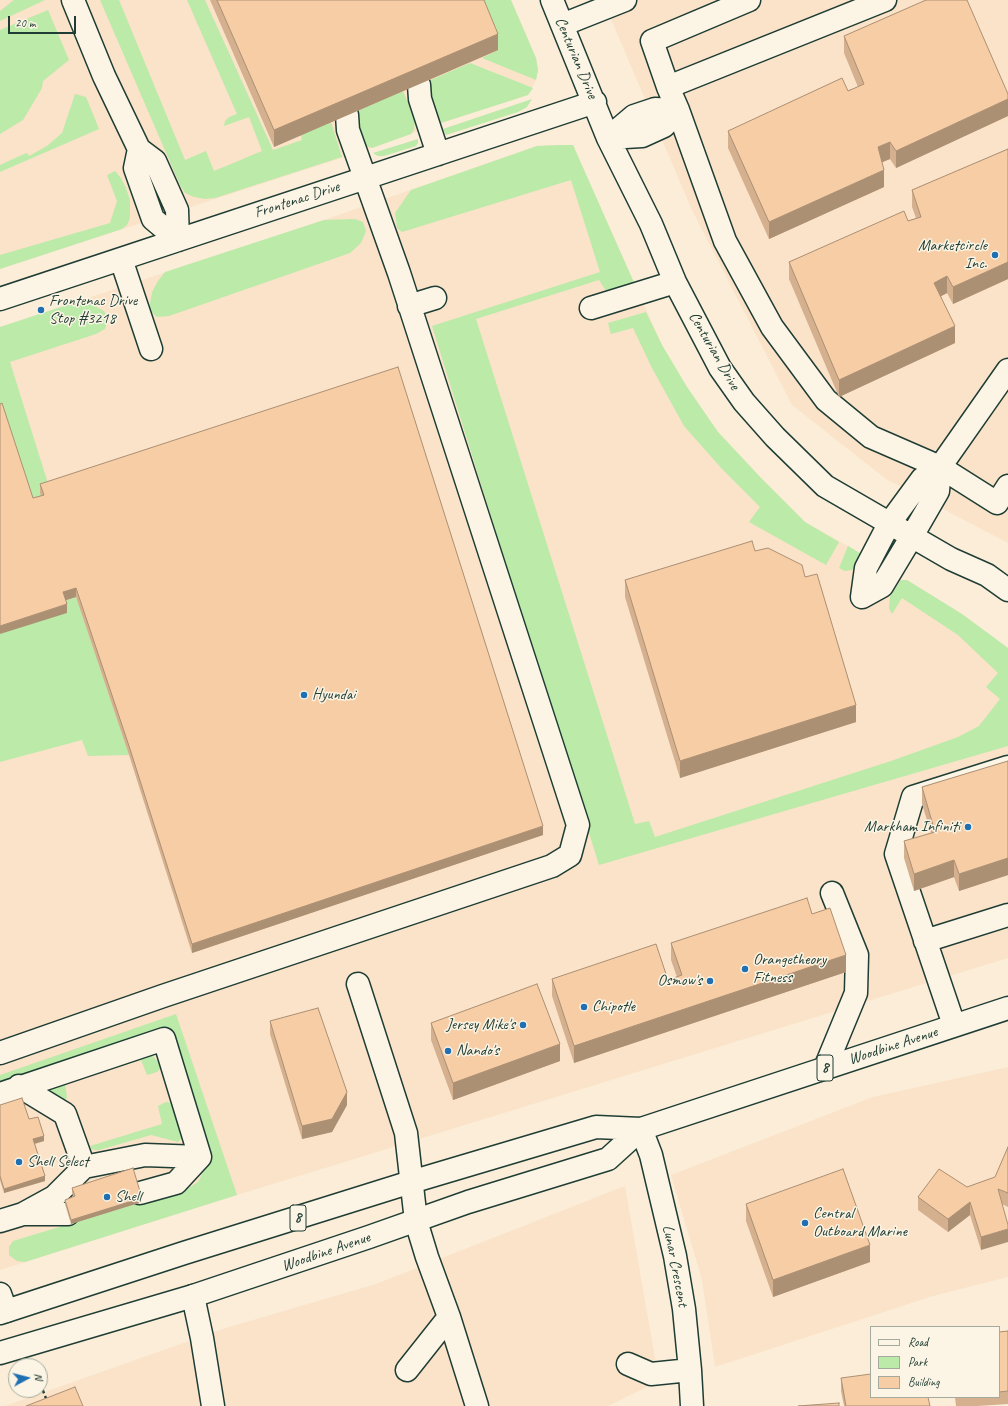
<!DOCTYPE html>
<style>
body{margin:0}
#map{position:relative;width:1008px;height:1406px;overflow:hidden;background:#fbedd8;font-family:Caveat,sans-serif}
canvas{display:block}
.legend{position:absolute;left:870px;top:1326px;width:130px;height:72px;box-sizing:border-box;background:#fcf5e5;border:1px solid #a4ab9e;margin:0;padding:5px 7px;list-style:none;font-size:12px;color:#1f3d34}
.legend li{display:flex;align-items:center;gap:8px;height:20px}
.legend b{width:20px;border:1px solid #a4ab9e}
.north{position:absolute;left:8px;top:1358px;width:40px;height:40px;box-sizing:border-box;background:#fcf5e5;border:1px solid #a4ab9e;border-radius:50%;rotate:83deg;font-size:11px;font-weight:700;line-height:16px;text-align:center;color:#1f3d34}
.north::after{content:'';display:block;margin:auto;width:14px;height:18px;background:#1f6fb2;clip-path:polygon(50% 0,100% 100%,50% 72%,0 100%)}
.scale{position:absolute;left:8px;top:16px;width:68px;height:18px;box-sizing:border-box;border:2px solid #1f3d34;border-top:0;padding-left:5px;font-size:12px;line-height:14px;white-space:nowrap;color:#1f3d34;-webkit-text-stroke:3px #fcf5e5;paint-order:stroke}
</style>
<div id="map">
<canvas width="1008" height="1406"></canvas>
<ul class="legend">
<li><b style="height:5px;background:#fcf5e5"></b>Road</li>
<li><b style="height:11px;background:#bbeaa9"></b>Park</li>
<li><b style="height:11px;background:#f6cda5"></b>Building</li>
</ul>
<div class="north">N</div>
<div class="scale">20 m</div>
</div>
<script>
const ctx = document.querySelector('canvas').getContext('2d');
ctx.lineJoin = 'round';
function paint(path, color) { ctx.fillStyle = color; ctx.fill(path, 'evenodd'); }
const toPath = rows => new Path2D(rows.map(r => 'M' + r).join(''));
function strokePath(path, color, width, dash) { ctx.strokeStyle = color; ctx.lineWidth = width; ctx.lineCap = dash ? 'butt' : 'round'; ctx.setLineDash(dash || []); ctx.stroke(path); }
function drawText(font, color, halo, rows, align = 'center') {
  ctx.font = font + ' Caveat,sans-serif'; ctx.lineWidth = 3; ctx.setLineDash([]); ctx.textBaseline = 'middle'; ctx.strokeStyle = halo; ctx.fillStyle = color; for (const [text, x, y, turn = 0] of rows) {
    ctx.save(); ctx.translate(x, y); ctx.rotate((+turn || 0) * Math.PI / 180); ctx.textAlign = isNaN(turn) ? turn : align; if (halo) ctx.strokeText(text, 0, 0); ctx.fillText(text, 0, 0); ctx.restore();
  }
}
paint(toPath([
 [0,0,511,0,536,58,538,70,536,80,528,95,441,123,372,148,0,269],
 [603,0,1008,0,1008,543,886,479,792,405,691,208],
 [560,145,573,145,662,345,687,387,718,432,762,479,805,522,848,546,901,580,907,580,962,614,1008,648,1008,958,237,1195,0,1270,0,327,324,220,537,146],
 [1008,1067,1008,1277,933,1296,715,1367,702,1280,671,1175,873,1097],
 [625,1186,659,1381,608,1406,5,1406,226,1328,376,1284]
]), '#fae3c9');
paint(toPath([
 [14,0,45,0,0,21,0,11],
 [100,0,119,0,185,160,206,151,214,171,262,151,249,117,224,126,225,121,229,117,237,114,187,0,205,0,273,150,302,140,301,135,331,122,342,157,215,198,205,199,194,197,185,193,180,185],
 [476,0,511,0,536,58,538,70,536,80,482,58,498,50],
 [48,10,69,60,43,81,42,88,23,120,0,134,0,30],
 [470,63,533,88,528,95,441,123,426,82],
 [403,91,415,120,414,130,411,134,372,148,366,146,362,141,352,113],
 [75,94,86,97,99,129,0,172,0,165,24,154,27,153,29,156,47,146,62,133],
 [532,99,527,107,518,112,446,135,443,129],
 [418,139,418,143,416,146,384,156,378,156,373,153],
 [560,145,573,145,635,285,608,294,599,280,476,319,635,824,649,821,655,837,891,761,958,737,979,726,1000,699,986,687,998,673,958,635,902,598,892,614,889,608,890,597,901,580,907,580,962,614,1008,648,1008,746,599,865,432,326,600,272,571,180,402,232,397,228,395,213,411,190,537,146],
 [115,171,121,178,126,188,130,200,130,218,127,225,122,229,0,269,0,255,110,223,117,201,107,175],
 [355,219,363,222,366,231,361,243,350,253,169,316,157,317,149,310,152,292,158,281,165,272,324,220],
 [79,301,89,303,104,311,108,320,105,329,96,334,10,362,50,490,44,504,33,507,0,413,0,327],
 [646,312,662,345,687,387,718,432,762,479,805,522,839,542,826,565,749,522,760,507,722,469,684,426,652,368,633,328,611,334,608,323],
 [848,546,865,556,860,564,852,570,845,571,839,568],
 [76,597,129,755,88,756,82,740,0,762,0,634,63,601],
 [176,1014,237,1195,25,1262,17,1261,9,1255,9,1247,13,1241,142,1202,184,1191,198,1182,204,1170,207,1157,173,1042,0,1086,0,1075],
 [148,1054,153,1056,159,1063,160,1069,157,1072,147,1075,141,1060,65,1084,67,1097,66,1099,62,1099,48,1089],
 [166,1102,172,1103,177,1108,183,1132,182,1138,178,1142,151,1135,99,1150,95,1150,91,1149,90,1146,162,1124,158,1106]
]), '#bbeaa9');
const minor = toPath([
 [73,0,104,76,139,149,155,161,177,210,178,240],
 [552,0,608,138,651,224,675,282,720,368,744,402,775,437,825,486,951,559,987,575,1008,590],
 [749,0,652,41,668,87,885,0],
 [562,25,625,0],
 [404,60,419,85,420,99,438,154],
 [668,87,678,110,725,241,772,327,826,400,871,437,940,467,997,503,1008,486],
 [655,109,678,110,664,126,642,136,608,138,634,116,655,109],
 [139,149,135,168,153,219,178,240],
 [121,259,151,349],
 [0,299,595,102],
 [409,306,435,298],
 [591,308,675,282],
 [862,597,866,568,889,524,922,479,940,467,1008,370],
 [862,597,882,586,912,536,938,491,940,467],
 [925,941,1008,915],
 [358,984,406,1133,416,1221,427,1257,449,1317,477,1406],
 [954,1025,896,854,913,797,1008,767],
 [0,1053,163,996,552,866,570,855,578,825,399,273,348,130,347,115,337,88],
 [825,1068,856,993,857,955,832,893],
 [19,1086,65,1114,84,1167],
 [0,1094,164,1039,200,1157,145,1155,84,1167,54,1197,23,1214,0,1221],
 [641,1129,651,1155,675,1256,684,1309,690,1370,692,1406],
 [140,1193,176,1183,200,1157],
 [25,1214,68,1214],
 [0,1294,6,1311],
 [193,1296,202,1338,213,1406],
 [628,1364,651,1374,690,1370],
 [407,1370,449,1317]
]);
const major = toPath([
 [0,1313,184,1253,411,1182,596,1127,641,1129,1008,1008],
 [0,1353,193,1296,369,1237,468,1202,608,1159,641,1129]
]);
strokePath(minor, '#1f3d34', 25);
strokePath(major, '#1f3d34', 25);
strokePath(toPath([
 [40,1383,47,1401]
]), '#1f3d34', 2.5, [4, 3]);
strokePath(minor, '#fcf5e5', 22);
strokePath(major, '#fcf5e5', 22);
paint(toPath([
 [210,0,484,0,498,50,274,147],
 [844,36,1008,99,1008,116,896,168,890,159,882,162,884,187,769,239,728,148,728,131,858,87,844,53],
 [1008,149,1008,279,953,304,947,293,941,296,955,343,839,397,789,279,789,262,916,218,912,207,912,190],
 [40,484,543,835,192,953,129,755,76,597,66,600,67,613,33,498,41,496,40,493],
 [755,551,805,577,856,722,680,778,625,597,625,580],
 [1008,761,1008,875,959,891,954,877,914,891,904,858,904,841,931,833,922,804,922,787],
 [812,914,846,972,574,1063,552,996,552,979,668,980,677,977,671,960,671,943],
 [270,1021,347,1105,332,1132,302,1139,270,1034],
 [431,1023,560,1061,453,1100,431,1040],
 [0,1105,29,1119,44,1141,35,1144,45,1181,4,1193,0,1180],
 [1008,1147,1008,1207,1002,1204,981,1250,970,1215,948,1232,918,1210,918,1197,967,1187,995,1177],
 [72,1188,142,1202,71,1224,65,1204,65,1200,73,1197,72,1192],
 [746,1204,870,1262,773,1297,746,1221],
 [1008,1331,1008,1404,977,1406,956,1406,955,1397,999,1397,999,1332],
 [841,1378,930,1406,844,1406,841,1391]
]), '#d4b08e');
paint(toPath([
 [498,34,498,50,274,147,274,130],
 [1008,99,1008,116,896,168,896,151],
 [890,142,890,159,878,164,878,147],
 [884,170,884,187,769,239,769,222],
 [1008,262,1008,279,953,304,953,287],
 [947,276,947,293,934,300,934,283],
 [955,326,955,343,839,397,839,380],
 [76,588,76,597,63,601,63,592],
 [67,604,67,613,0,634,0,626],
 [856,705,856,722,680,778,680,761],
 [543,826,543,835,192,953,192,944],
 [1008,858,1008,875,959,891,959,874],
 [954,860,954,877,914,891,914,874],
 [846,955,846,972,574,1063,574,1046],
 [560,1044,560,1061,453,1100,453,1083],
 [347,1092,347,1105,332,1132,302,1139,302,1126],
 [44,1136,44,1141,33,1144,33,1139],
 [45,1176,45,1181,4,1193,4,1189],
 [142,1198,142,1202,71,1224,71,1220],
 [970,1202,970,1215,948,1232,948,1219],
 [1008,1229,1008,1242,981,1250,981,1237],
 [870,1245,870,1262,773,1297,773,1280]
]), '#ac9074');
const building = toPath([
 [217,0,484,0,498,34,274,130,217,0],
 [926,0,967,0,1008,94,1008,99,896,151,890,142,878,147,884,170,769,222,728,131,842,78,848,91,864,84,844,36,926,0],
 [1008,149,1008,262,953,287,947,276,934,283,955,326,839,380,789,262,904,211,908,221,921,217,912,190,1008,149],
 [398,367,543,826,192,944,129,746,76,588,63,592,67,604,0,626,0,404,2,403,33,498,44,495,40,484,398,367],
 [752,541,755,551,768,548,802,565,805,577,817,574,856,705,680,761,625,580,752,541],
 [1008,761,1008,858,959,874,954,860,914,874,904,841,935,832,922,787,1008,761],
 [807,898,812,914,830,908,846,955,574,1046,552,979,656,944,668,980,682,975,671,943,807,898],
 [537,984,560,1044,453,1083,431,1023,537,984],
 [318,1008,347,1092,332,1119,302,1126,270,1021,318,1008],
 [22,1098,29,1119,38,1117,44,1136,33,1139,45,1176,4,1189,0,1176,0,1105,22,1098],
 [1008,1147,1008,1193,998,1189,1008,1225,1008,1229,981,1237,970,1202,948,1219,918,1197,939,1169,967,1187,995,1177,1008,1147],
 [133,1168,142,1198,71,1220,65,1200,75,1196,72,1188,133,1168],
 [843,1169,870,1245,773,1280,746,1204,843,1169],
 [1008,1331,1008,1391,999,1392,999,1332,1008,1331],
 [871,1374,871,1397,928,1397,930,1406,846,1406,841,1378,871,1374],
 [75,1387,83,1406,26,1406,75,1387],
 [839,1403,839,1406,798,1406,839,1403]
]);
paint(building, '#f6cda5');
strokePath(building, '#ac9074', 1);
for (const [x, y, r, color] of [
 [995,255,4,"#1f6fb2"],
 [41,310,4,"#1f6fb2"],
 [304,695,4,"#1f6fb2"],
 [968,827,4,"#1f6fb2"],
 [745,969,4,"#1f6fb2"],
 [710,981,4,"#1f6fb2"],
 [584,1007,4,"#1f6fb2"],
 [523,1025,4,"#1f6fb2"],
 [448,1051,4,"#1f6fb2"],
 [19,1162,4,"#1f6fb2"],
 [107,1197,4,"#1f6fb2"],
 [805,1223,4,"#1f6fb2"]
]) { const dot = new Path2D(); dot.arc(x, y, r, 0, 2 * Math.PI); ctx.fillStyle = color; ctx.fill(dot); strokePath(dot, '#fcf5e5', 1.5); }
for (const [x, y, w] of [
 [825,1068,16],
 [298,1218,16]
]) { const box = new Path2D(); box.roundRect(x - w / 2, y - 13, w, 26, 3); ctx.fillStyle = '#fcf5e5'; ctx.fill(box); strokePath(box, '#1f3d34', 1); }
drawText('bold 15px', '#1f3d34', null, [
 ["8",825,1068],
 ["8",298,1218]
]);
drawText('16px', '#1f3d34', '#fcf5e5', [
 ["Centurian Drive",576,58,67],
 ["Frontenac Drive",297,200,-18],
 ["Centurian Drive",714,351,60],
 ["Woodbine Avenue",893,1046,-18],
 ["Woodbine Avenue",326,1252,-19],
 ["Lunar Crescent",675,1266,79]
]);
drawText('16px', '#1f3d34', '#fcf5e5', [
 ["Marketcircle",987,246,"right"],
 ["Inc.",987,264,"right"],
 ["Frontenac Drive",49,301],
 ["Stop #3218",49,319],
 ["Hyundai",312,695],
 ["Markham Infiniti",960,827,"right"],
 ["Orangetheory",753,960],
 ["Fitness",753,978],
 ["Osmow's",702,981,"right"],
 ["Chipotle",592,1007],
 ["Jersey Mike's",515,1025,"right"],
 ["Nando's",456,1051],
 ["Shell Select",27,1162],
 ["Shell",115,1197],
 ["Central",813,1214],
 ["Outboard Marine",813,1232]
], 'left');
</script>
